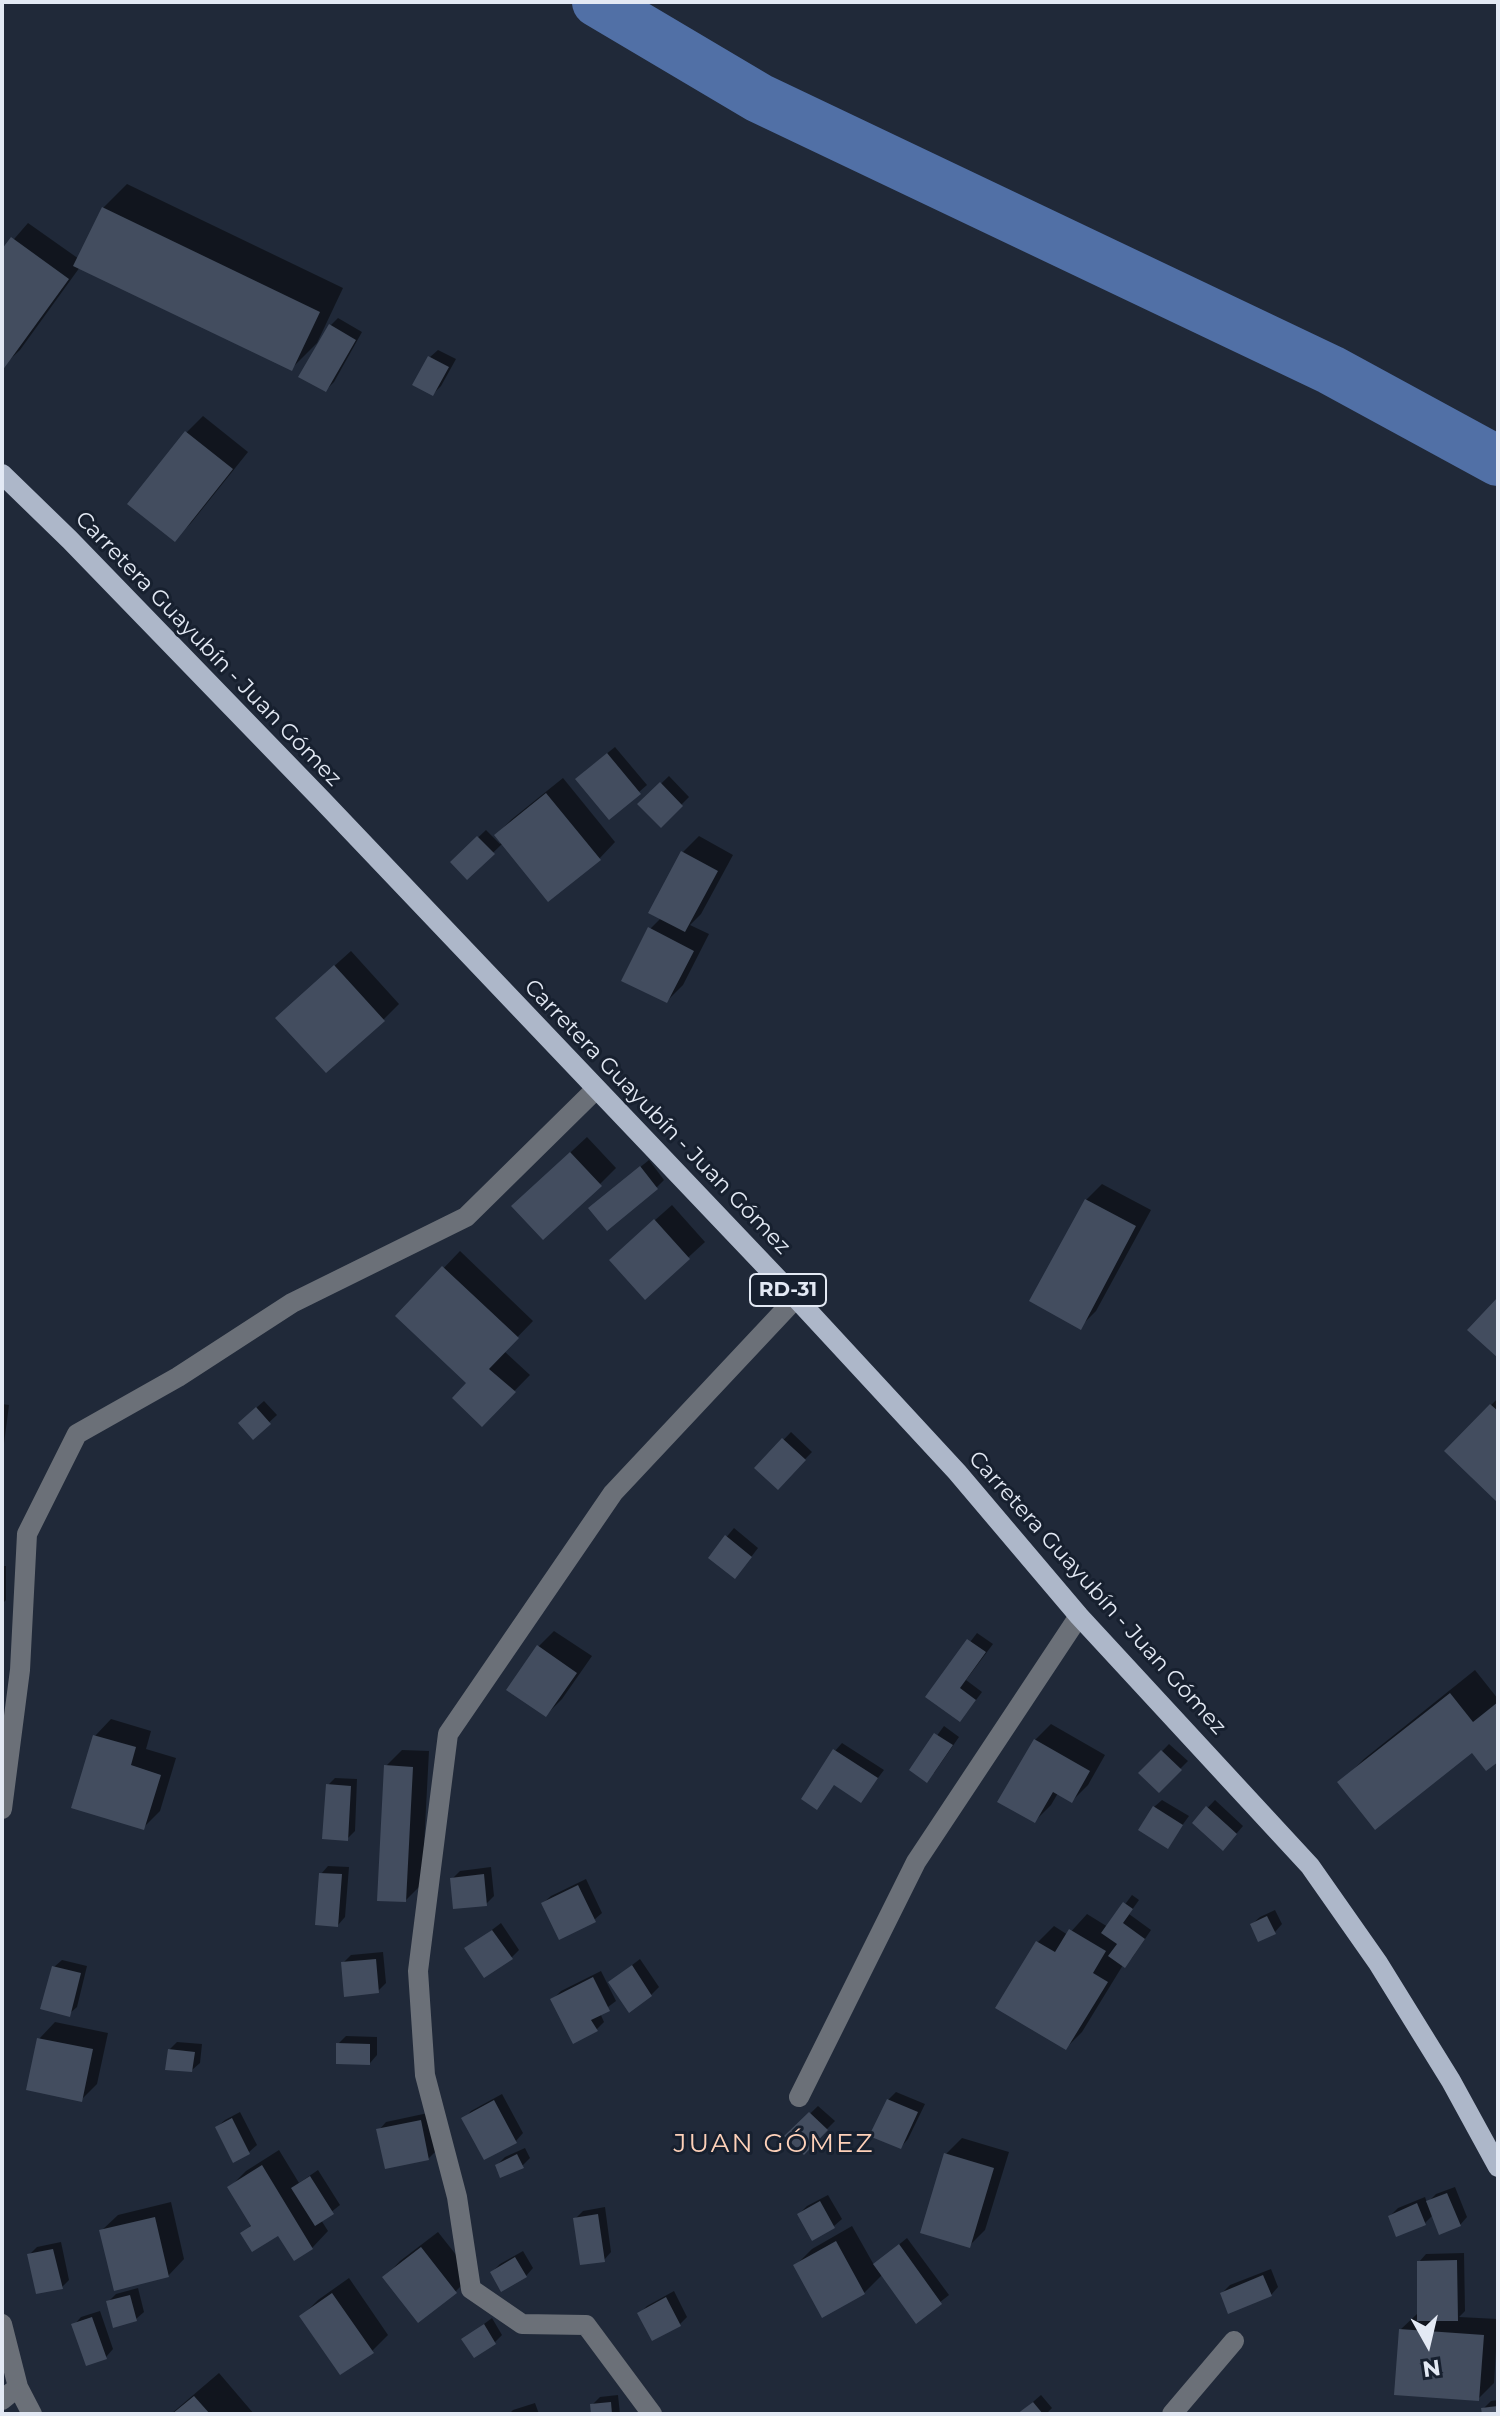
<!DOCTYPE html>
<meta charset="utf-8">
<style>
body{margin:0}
#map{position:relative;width:1500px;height:2416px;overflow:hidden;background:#202939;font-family:Montserrat,sans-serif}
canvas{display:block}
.frame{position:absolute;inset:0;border:4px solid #e3e9f4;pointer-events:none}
.north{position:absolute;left:1388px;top:2304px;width:80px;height:80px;-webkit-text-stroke:6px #17202f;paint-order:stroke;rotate:172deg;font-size:22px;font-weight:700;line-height:32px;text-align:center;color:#e3e9f4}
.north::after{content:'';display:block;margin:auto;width:28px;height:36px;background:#e3e9f4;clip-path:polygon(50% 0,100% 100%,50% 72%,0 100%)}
</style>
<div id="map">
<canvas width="1500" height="2416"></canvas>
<div class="frame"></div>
<div class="north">N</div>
</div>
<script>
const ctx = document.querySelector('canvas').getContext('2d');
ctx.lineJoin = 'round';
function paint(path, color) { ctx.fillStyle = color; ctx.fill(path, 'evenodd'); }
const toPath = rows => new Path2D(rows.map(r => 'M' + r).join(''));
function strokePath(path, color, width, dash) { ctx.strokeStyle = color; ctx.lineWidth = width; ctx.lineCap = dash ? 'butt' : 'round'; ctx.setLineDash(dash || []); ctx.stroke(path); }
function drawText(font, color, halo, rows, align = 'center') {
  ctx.font = font + ' Montserrat,sans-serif'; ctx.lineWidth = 6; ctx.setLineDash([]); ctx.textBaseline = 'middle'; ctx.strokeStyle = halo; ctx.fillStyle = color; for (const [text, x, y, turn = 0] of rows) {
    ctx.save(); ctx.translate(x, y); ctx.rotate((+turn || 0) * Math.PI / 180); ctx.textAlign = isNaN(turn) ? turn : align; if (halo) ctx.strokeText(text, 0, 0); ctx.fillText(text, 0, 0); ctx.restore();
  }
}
paint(toPath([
 [127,184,343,288,317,343,291,369,80,267,20,350,3,366,2,365,2,253,28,223,79,259,103,208],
 [338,318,362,332,334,382,326,390,330,326],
 [438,350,456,359,441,386,433,394,430,357],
 [203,416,248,452,191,523,175,539,130,503,187,432],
 [615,747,647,785,639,792,585,771],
 [669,776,689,797,661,825,640,804],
 [563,778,615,842,599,859,503,843,467,878,452,862,486,830,500,844,502,842,496,835,512,819],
 [699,836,733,855,701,914,690,925,709,934,683,985,667,1001,650,929,661,918,683,852],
 [351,951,399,1004,383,1020,294,1002],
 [587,1137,616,1168,600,1184,530,1190],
 [649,1160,664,1180,657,1187,598,1201],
 [1102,1184,1151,1210,1096,1311,1080,1327,1086,1200],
 [672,1205,705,1242,645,1297,627,1245],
 [460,1251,533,1321,504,1351,530,1375,482,1424,469,1383,398,1316],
 [1498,1398,1498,1500,1447,1451],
 [264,1401,277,1415,253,1437,248,1415],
 [2,1404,9,1405,2,1459],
 [791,1432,812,1452,778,1487,757,1468],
 [734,1528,758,1548,742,1569,710,1557],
 [2,1566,6,1566,6,1600,2,1604],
 [554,1631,592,1656,562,1699,546,1715,538,1647],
 [977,1633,993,1644,966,1680,982,1692,967,1712,928,1697],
 [1475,1670,1498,1699,1498,1759,1472,1750,1340,1783,1364,1759],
 [111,1719,151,1731,146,1749,176,1758,160,1811,144,1827,95,1736],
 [1051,1724,1105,1755,1088,1785,1072,1801,1058,1793,1051,1805,1035,1821,1035,1740],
 [944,1726,959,1737,934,1773,912,1770],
 [842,1743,884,1770,861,1800,835,1783,817,1807,835,1751],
 [1169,1744,1188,1761,1159,1790,1141,1773],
 [402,1750,429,1751,422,1884,406,1900,386,1766],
 [335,1778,357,1779,355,1831,347,1839,328,1785],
 [1162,1800,1189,1816,1167,1846,1154,1807],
 [1215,1800,1243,1826,1230,1841,1194,1822],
 [328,1866,349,1867,345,1917,338,1925,321,1874],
 [491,1867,494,1896,486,1904,452,1879,460,1871],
 [586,1879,602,1913,594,1920,543,1903,551,1896],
 [1132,1895,1139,1900,1129,1914,1151,1930,1132,1958,1123,1965,1082,2032,1066,2048,997,2007,1038,1942,1054,1926,1068,1935,1087,1914,1108,1927],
 [1275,1910,1282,1924,1275,1932,1252,1924,1260,1917],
 [501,1923,519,1950,512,1957,467,1949],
 [383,1952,386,1983,378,1991,343,1963,351,1955],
 [640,1959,659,1987,651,1995,610,1982],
 [62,1960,87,1966,77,2007,69,2014,54,1967],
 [601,1971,616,2001,600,2013,604,2022,596,2030,553,1999,561,1991],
 [55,2022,108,2033,97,2084,81,2100,39,2039],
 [346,2036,377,2037,377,2055,370,2063,338,2044],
 [177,2042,202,2044,200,2063,192,2070,169,2050],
 [896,2092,925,2104,908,2139,901,2147,888,2100],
 [502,2094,523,2133,516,2141,464,2119,471,2111],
 [818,2106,835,2121,804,2152,787,2136],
 [240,2112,257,2145,249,2152,217,2127,225,2120],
 [428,2113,436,2151,428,2159,379,2130,386,2122],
 [962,2138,1009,2152,985,2230,969,2246,946,2154],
 [525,2148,530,2158,522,2166,497,2165,505,2157],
 [279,2150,299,2183,318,2170,340,2205,321,2220,328,2231,312,2248,294,2259,279,2233,243,2234,252,2224,230,2187,246,2171],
 [1455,2187,1467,2217,1460,2225,1433,2215,1425,2223,1390,2216,1398,2208,1425,2197,1427,2203,1436,2194],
 [828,2195,842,2219,834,2226,813,2239,799,2214,807,2206],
 [171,2202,184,2259,168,2276,101,2231,118,2215],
 [605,2207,611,2252,604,2260,575,2219,583,2211],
 [852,2226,874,2265,907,2238,949,2295,916,2321,883,2274,864,2293,795,2266,812,2249],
 [438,2232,472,2275,456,2291,384,2278,400,2261],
 [61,2242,69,2280,62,2287,29,2255,37,2247],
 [523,2251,533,2268,526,2276,492,2272,500,2264],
 [1464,2253,1465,2311,1459,2317,1498,2319,1494,2383,1478,2399,1400,2330,1417,2314,1419,2314,1419,2262,1426,2254],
 [1271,2269,1278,2287,1271,2295,1222,2293,1230,2285],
 [349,2278,388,2335,372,2351,302,2316,318,2300],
 [138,2288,144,2312,136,2319,108,2302,116,2294],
 [674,2291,687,2317,680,2324,640,2313,647,2306],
 [100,2311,113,2349,106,2357,74,2325,81,2317],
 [492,2318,502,2335,495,2342,464,2339],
 [219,2373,254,2414,171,2414],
 [618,2395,620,2414,593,2414,592,2405,600,2397],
 [1041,2395,1052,2408,1046,2414,1019,2414],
 [1498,2400,1498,2414,1484,2414,1483,2409,1491,2401],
 [535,2403,539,2414,509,2414,513,2410]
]), '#0007');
strokePath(toPath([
 [597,2,759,98,1331,370,1498,461]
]), '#5170a6', 50);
paint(toPath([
 [102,207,320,312,292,371,73,266],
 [11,237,69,279,2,371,2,249],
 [329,324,356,340,326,392,298,377],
 [428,356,449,367,433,396,412,385],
 [185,431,233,469,175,542,127,504],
 [607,753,641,794,609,820,575,779],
 [660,782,683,806,661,828,637,804],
 [546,793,601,860,548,902,494,835],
 [477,836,495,854,467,880,450,862],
 [681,851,718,871,685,932,648,913],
 [648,927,694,951,667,1003,621,981],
 [334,965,385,1021,326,1073,275,1018],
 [570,1152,602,1186,543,1240,511,1206],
 [640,1166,658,1189,607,1231,588,1208],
 [1085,1199,1136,1226,1081,1330,1029,1301],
 [654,1219,690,1259,645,1300,609,1260],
 [442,1266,519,1338,489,1369,516,1392,482,1427,452,1398,466,1383,395,1316],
 [1498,1297,1498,1358,1467,1330],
 [1490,1404,1498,1411,1498,1503,1444,1451],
 [256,1407,271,1424,253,1440,238,1423],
 [782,1438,806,1460,778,1490,754,1468],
 [725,1535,752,1557,735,1579,708,1558],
 [967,1639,986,1652,960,1688,976,1700,960,1722,925,1697],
 [537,1645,577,1673,546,1717,506,1690],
 [1450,1693,1473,1722,1498,1702,1498,1762,1486,1771,1472,1753,1375,1830,1337,1782],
 [934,1733,953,1745,927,1783,909,1770],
 [93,1735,136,1747,131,1765,161,1775,144,1830,71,1808],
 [1034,1739,1090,1771,1072,1803,1053,1792,1035,1823,997,1802],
 [833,1749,878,1778,861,1803,834,1785,817,1810,801,1799],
 [1161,1750,1182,1770,1159,1793,1138,1773],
 [384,1765,413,1767,406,1902,377,1901],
 [326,1784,351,1786,348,1841,322,1839],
 [1153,1806,1183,1825,1168,1849,1138,1830],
 [1206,1806,1237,1834,1223,1851,1192,1823],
 [319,1873,342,1874,338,1927,315,1925],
 [484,1874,487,1906,453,1909,450,1878],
 [578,1885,596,1922,559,1940,541,1903],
 [1123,1902,1133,1909,1123,1923,1145,1939,1125,1968,1108,1956,1117,1944,1101,1933],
 [1267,1916,1276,1934,1258,1942,1250,1924],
 [1069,1929,1106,1951,1093,1973,1108,1982,1066,2050,995,2008,1036,1941,1055,1952],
 [492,1930,513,1959,484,1978,464,1948],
 [376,1959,379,1993,344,1997,341,1962],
 [632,1965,652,1996,629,2013,608,1982],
 [52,1966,81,1973,70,2017,40,2009],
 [593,1977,610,2011,591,2020,598,2031,573,2044,550,1999],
 [37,2038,93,2049,82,2102,26,2090],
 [336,2043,370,2044,370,2065,336,2064],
 [168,2049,195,2052,192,2072,165,2070],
 [887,2099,918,2112,901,2149,869,2136],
 [494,2100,517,2143,484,2160,461,2118],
 [809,2112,828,2130,804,2155,784,2136],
 [232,2118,250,2154,233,2163,215,2127],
 [421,2120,429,2160,385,2169,376,2129],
 [944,2153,994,2168,970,2248,920,2233],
 [517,2154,524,2168,500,2178,495,2165],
 [262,2165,313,2249,294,2261,278,2236,252,2252,240,2233,251,2226,227,2187],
 [310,2176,334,2214,315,2226,291,2188],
 [1447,2193,1461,2226,1439,2235,1426,2201],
 [820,2201,835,2228,812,2241,797,2214],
 [1417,2203,1426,2225,1396,2237,1388,2216],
 [598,2214,605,2262,580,2265,573,2218],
 [155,2217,169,2277,114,2291,99,2230],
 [836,2241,865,2294,822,2318,793,2265],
 [899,2244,942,2304,916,2324,873,2264],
 [421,2247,457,2293,418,2323,382,2277],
 [53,2249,63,2289,36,2294,27,2254],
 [515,2257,527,2277,501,2292,490,2272],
 [1457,2260,1458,2321,1417,2321,1417,2261],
 [1263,2275,1272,2296,1228,2314,1220,2293],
 [332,2293,374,2353,340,2375,299,2316],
 [130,2295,137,2321,113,2328,106,2301],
 [666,2297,681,2326,652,2341,637,2313],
 [92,2317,107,2359,86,2366,71,2324],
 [484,2324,496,2344,474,2358,461,2339],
 [1399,2329,1484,2335,1479,2401,1394,2395],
 [194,2396,210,2414,172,2414],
 [611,2402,612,2414,591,2414,590,2404],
 [1033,2402,1043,2414,1017,2414],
 [1498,2406,1498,2414,1482,2414,1481,2408]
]), '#434d5f');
strokePath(toPath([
 [2,1809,20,1670,27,1534,77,1434,178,1377,292,1303,466,1217,596,1089],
 [799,2097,916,1862,1079,1616],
 [2,2324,18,2387,32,2414],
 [2,2400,18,2387],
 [652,2414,586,2325,522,2324,471,2289,457,2197,425,2075,418,1971,448,1734,613,1493,796,1298],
 [1172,2414,1234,2341]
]), '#6b7078', 20);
strokePath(toPath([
 [2,474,70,540,321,799,796,1298,957,1472,1079,1616,1310,1866,1378,1963,1451,2081,1498,2167]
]), '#adb7c9', 20);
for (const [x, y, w] of [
 [788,1290,76]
]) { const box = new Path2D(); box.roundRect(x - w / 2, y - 16, w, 32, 6); ctx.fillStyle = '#17202f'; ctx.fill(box); strokePath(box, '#e3e9f4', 2); }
drawText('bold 20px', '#e3e9f4', null, [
 ["RD-31",788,1290]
]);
drawText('22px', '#e3e9f4', '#17202f', [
 ["Carretera Guayubín - Juan Gómez",208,649,46],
 ["Carretera Guayubín - Juan Gómez",657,1117,46],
 ["Carretera Guayubín - Juan Gómez",1097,1593,48]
]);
ctx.letterSpacing = '2px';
drawText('26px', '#fed1b9', '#17202f', [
 ["JUAN GÓMEZ",774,2144]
]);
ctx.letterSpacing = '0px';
</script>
